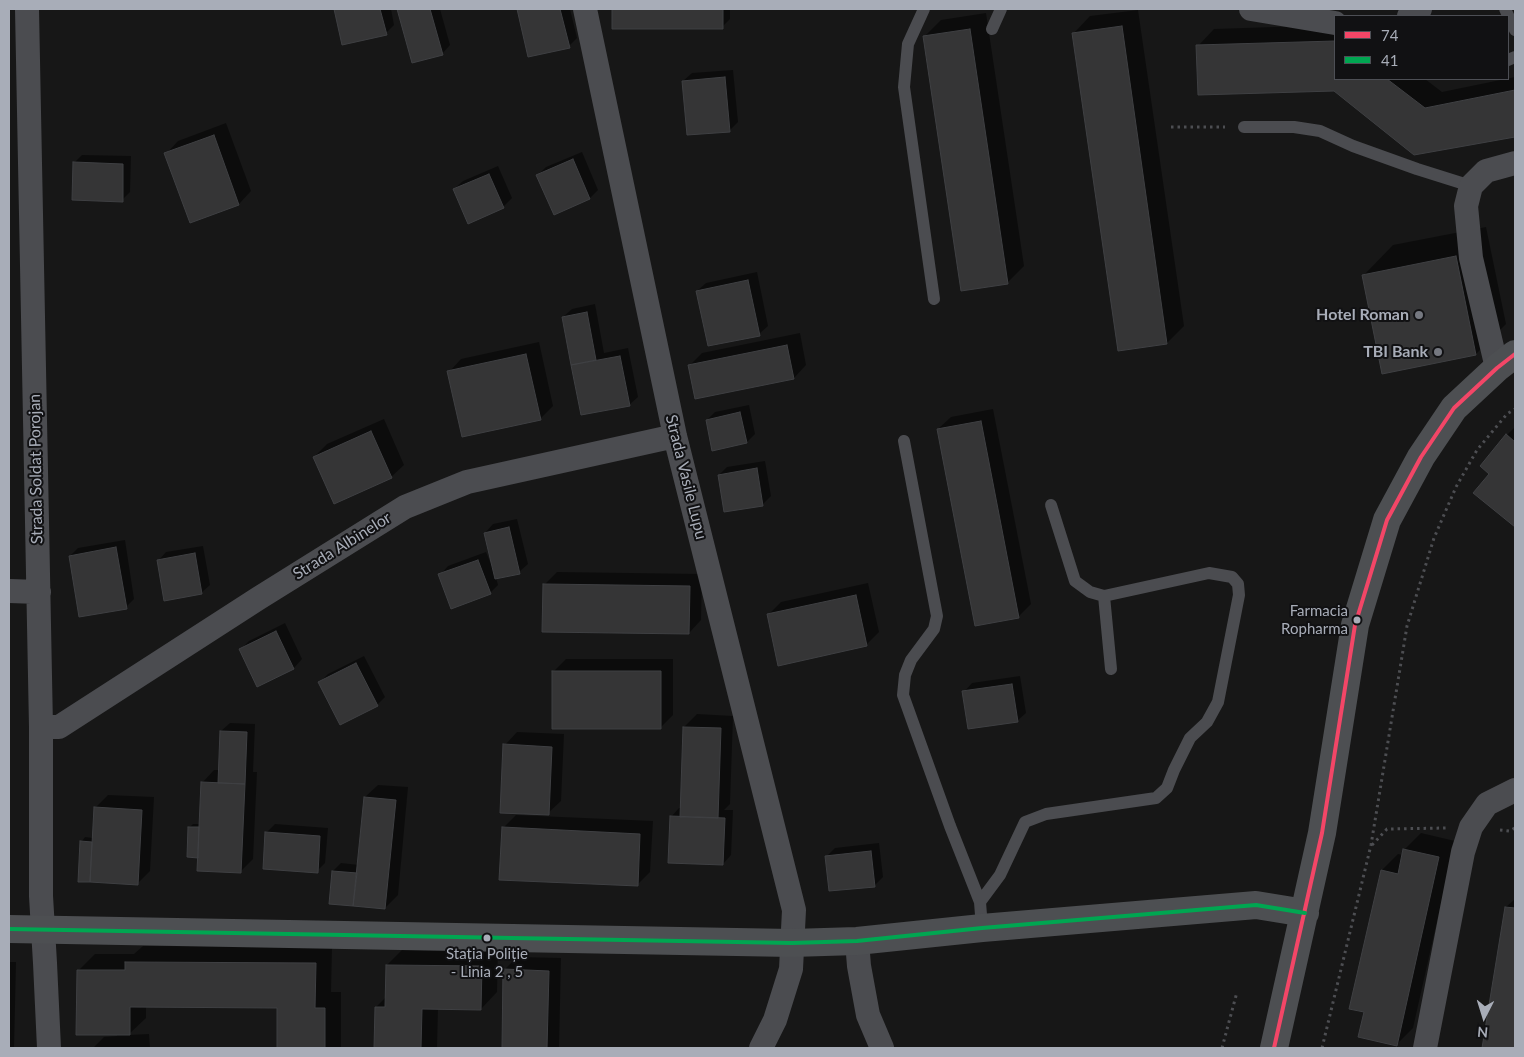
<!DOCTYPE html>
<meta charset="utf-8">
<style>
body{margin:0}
#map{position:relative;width:1524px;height:1057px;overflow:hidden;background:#171717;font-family:Lato,sans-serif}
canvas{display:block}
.frame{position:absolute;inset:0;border:10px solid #a8adb8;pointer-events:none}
.legend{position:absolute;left:1334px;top:15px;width:175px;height:65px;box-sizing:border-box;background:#111113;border:1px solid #4d4f55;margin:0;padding:6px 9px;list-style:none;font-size:15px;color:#a8adb8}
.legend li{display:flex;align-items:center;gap:10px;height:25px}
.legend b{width:25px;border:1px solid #4d4f55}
.north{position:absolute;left:1459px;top:992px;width:50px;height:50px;-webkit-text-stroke:4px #111113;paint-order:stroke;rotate:185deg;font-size:14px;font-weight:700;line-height:20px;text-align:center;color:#a8adb8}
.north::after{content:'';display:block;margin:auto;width:18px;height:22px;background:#a8adb8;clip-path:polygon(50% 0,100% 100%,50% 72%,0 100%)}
</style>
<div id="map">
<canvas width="1524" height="1057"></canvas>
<div class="frame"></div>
<ul class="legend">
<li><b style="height:6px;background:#f34667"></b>74</li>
<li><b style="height:6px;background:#00a651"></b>41</li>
</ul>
<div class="north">N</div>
</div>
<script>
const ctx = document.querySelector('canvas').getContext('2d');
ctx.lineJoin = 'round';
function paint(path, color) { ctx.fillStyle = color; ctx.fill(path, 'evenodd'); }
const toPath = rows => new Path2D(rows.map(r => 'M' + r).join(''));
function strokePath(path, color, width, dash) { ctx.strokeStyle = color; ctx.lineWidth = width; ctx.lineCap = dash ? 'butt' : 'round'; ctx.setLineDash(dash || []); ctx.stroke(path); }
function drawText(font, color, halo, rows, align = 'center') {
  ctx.font = font + ' Lato,sans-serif'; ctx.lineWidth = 4; ctx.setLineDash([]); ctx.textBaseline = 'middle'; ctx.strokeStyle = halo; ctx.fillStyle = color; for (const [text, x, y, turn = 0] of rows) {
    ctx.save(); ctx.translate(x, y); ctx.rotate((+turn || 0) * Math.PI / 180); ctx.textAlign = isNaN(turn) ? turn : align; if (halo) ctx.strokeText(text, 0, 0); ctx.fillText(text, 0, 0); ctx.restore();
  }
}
paint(toPath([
 [335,9,391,9,394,25,386,33,343,43],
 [398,9,440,9,450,45,442,54,413,62],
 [518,9,570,9,577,38,569,46,529,56],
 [613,9,730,9,730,19,722,27],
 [1138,10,1184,326,1167,343,1119,349,1074,33,1090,16],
 [986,13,1024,266,1007,283,924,37,941,20],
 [1335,25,1335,79,1425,79,1442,92,1515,77,1515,136,1414,154,1334,90,1198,46,1214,29],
 [733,70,738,122,729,131,683,81,692,73],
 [226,123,251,191,239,204,191,222,166,154,178,141],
 [582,152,598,190,590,198,538,175,546,167],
 [82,155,131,156,130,192,122,200,74,163],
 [498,166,512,198,503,207,454,189,463,181],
 [1486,227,1506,324,1476,354,1363,276,1393,245],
 [757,272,768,326,759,334,697,291,706,283],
 [595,304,604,353,628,348,638,397,629,405,582,414,563,317,572,309],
 [800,333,806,365,794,378,689,366,702,353],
 [539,342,553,406,540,419,449,372,461,359],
 [749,405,755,434,747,442,707,420,715,412],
 [993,409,1031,604,1018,617,938,429,951,417],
 [384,419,404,465,391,477,314,457,327,444],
 [1515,427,1515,526,1475,492,1491,474,1507,435],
 [765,461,771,496,763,504,719,475,727,467],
 [517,519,528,564,519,572,496,578,498,585,490,593,440,575,448,566,486,552,491,564,492,563,485,533,493,524],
 [125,540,134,599,126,607,70,556,78,548],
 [203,546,210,585,201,593,158,561,166,552],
 [557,572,702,574,701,620,689,633,544,585],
 [868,583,879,632,866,645,768,615,781,602],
 [285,623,302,659,294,668,258,685,241,649,249,641],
 [364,656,385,697,377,705,320,682,328,674],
 [566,659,673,659,673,715,661,727,553,672],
 [1020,676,1026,713,1017,721,964,692,972,683],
 [697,714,733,716,730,804,724,810,733,810,731,855,723,864,671,817,679,808,681,808,684,727],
 [230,723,255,724,253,772,257,772,253,859,240,872,199,857,189,828,193,824,200,824,202,783,214,770,220,770,221,731],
 [517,732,564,734,561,801,548,813,505,745],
 [378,785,408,787,398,895,385,908,333,871,341,863,359,865,365,797],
 [108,795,154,797,150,871,137,884,80,881,82,841,85,837,93,838,95,808],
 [516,815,653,821,650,872,637,885,503,828],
 [275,824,328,828,325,863,317,871,266,833],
 [1421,833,1455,841,1413,1028,1396,1045,1382,870,1398,854,1403,855,1404,850],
 [879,843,883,877,875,885,827,856,835,848],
 [1515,899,1515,1048,1483,1048,1506,907],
 [143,946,332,947,331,992,341,992,341,1048,278,1048,279,1007,146,1006,146,1018,128,1035,149,1034,150,1048,93,1048,104,1037,117,1036,117,1034,78,971,95,954,134,954],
 [404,948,498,950,497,992,481,1009,438,1008,437,1048,375,1048,376,1007,387,996,387,965],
 [517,957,561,958,559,1048,503,1048,504,970],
 [9,962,16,962,14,1048,9,1048]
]), '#0007');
const building = toPath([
 [334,9,380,9,387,35,342,45,334,9],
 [397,9,430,9,443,55,412,63,397,9],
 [517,9,560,9,570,48,528,57,517,9],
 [612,9,723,9,723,29,612,29,612,9],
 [1122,26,1167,344,1118,351,1072,33,1122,26],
 [970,29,1008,284,961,291,923,36,970,29],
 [1335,41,1335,79,1387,79,1425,108,1515,90,1515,137,1414,155,1334,91,1198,95,1196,45,1335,41],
 [725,77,730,132,687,135,682,81,725,77],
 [214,135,239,205,190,223,164,153,214,135],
 [573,159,590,199,554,215,536,175,573,159],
 [73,162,123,164,123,202,72,200,73,162],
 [489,174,504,208,468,224,453,189,489,174],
 [1456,256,1476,355,1382,374,1362,275,1456,256],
 [748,280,760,336,708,346,696,291,748,280],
 [587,312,596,360,571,365,562,317,587,312],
 [787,345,794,379,695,399,688,365,787,345],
 [526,354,541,420,462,437,447,371,526,354],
 [620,356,630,406,581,415,571,365,620,356],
 [740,412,747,443,712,451,706,420,740,412],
 [981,421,1019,618,975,626,937,429,981,421],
 [371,431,392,478,334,504,313,457,371,431],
 [1506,434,1515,442,1515,527,1473,493,1489,474,1480,466,1506,434],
 [757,468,763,506,724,512,718,475,757,468],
 [509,527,520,574,495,579,484,533,509,527],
 [116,547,127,609,79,617,69,556,116,547],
 [195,553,202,594,164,601,157,560,195,553],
 [478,560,491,594,451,609,438,574,478,560],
 [543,584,690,586,689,634,542,632,543,584],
 [856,595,867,646,778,666,767,614,856,595],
 [276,631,294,669,257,687,239,649,276,631],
 [356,663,378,706,340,725,318,682,356,663],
 [552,671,661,671,661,729,552,729,552,671],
 [1012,684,1018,722,968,729,962,691,1012,684],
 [683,727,721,728,718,818,680,817,683,727],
 [220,731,247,732,245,784,218,783,220,731],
 [503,744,552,747,549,815,500,813,503,744],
 [201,782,245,784,241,873,197,871,201,782],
 [364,797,396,800,385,909,353,906,364,797],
 [94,807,142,810,138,885,90,882,94,807],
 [670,816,725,818,723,865,668,863,670,816],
 [188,827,199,827,198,858,187,857,188,827],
 [502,827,640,834,638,886,499,880,502,827],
 [265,832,320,836,318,873,263,869,265,832],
 [80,841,92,842,90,882,78,882,80,841],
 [1403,849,1439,857,1397,1046,1358,1037,1364,1012,1349,1009,1381,870,1398,874,1403,849],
 [871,851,875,887,829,891,825,856,871,851],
 [332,871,357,873,353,906,329,904,332,871],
 [1505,907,1515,908,1515,1048,1482,1048,1505,907],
 [125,962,316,963,315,1008,325,1008,325,1048,277,1048,277,1008,130,1007,130,1035,76,1035,77,970,125,970,125,962],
 [386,965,482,966,481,1010,422,1009,421,1048,374,1048,375,1007,385,1007,386,965],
 [503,969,549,971,547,1048,502,1048,503,969]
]);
paint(building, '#353536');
strokePath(building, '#3f4043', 1);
strokePath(toPath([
 [1171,127,1225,127],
 [1500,830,1509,831,1515,828],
 [1372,845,1387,829,1446,828],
 [1222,1048,1237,992],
 [1322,1048,1371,845,1407,626,1434,538,1456,487,1477,450,1507,414,1515,409]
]), '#4d4e52', 3, [2.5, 4]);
strokePath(toPath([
 [924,9,908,44,904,87,934,299],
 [1505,9,1515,30],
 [992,29,1001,9],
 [1508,60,1515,57],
 [1244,127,1294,127,1320,131,1353,146,1417,169,1471,186],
 [904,441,937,616,934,629,911,660,905,675,903,695,950,826,980,902],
 [1104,596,1111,669],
 [982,928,980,902,1000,875,1025,822,1046,814,1156,798,1167,788,1174,770,1190,738,1207,722,1218,702,1239,595,1238,584,1232,577,1209,573,1104,596,1090,592,1075,581,1051,505]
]), '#4b4c50', 12);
strokePath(toPath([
 [27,9,41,727,41,896,45,963,49,1048],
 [585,9,675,436,794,910,791,969,775,1020,761,1048],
 [1251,9,1335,23],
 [1409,16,1420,9],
 [1497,368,1471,258,1466,206,1471,186,1486,171,1515,163],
 [9,591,39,592],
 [41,727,59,727,259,598,405,507,467,482,675,436],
 [857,941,859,966,868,1015,882,1048],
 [1425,1048,1463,852,1471,827,1487,804,1515,790]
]), '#4b4c50', 24);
strokePath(toPath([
 [9,929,792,943,857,941,982,928,1256,905,1305,913],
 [1274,1048,1322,833,1355,625,1387,520,1421,457,1454,408,1497,368,1515,354]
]), '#4d4f52', 28);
strokePath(toPath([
 [1274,1048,1322,833,1355,625,1387,520,1421,457,1454,408,1497,368,1515,354]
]), '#f34667', 4);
strokePath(toPath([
 [9,929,792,943,857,941,982,928,1256,905,1305,913]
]), '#00a651', 4);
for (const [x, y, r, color] of [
 [1419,315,5,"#757880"],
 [1438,352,5,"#757880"],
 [1357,620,4.5,"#a8adb8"],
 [487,938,4.5,"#a8adb8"]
]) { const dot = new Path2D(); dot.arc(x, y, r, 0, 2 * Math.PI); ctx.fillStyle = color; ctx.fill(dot); strokePath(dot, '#111113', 2); }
drawText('15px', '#a8adb8', '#111113', [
 ["Farmacia",1348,611],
 ["Ropharma",1348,629],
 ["Stația Poliție",487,954,"center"],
 ["- Linia 2 , 5",487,972,"center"]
], 'right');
drawText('bold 16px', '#a8adb8', '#111113', [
 ["Hotel Roman",1409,315],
 ["TBI Bank",1428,352]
], 'right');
drawText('16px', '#a8adb8', '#111113', [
 ["Strada Soldat Porojan",36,469,-91],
 ["Strada Vasile Lupu",686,477,76],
 ["Strada Albinelor",342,546,-32]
]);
</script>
